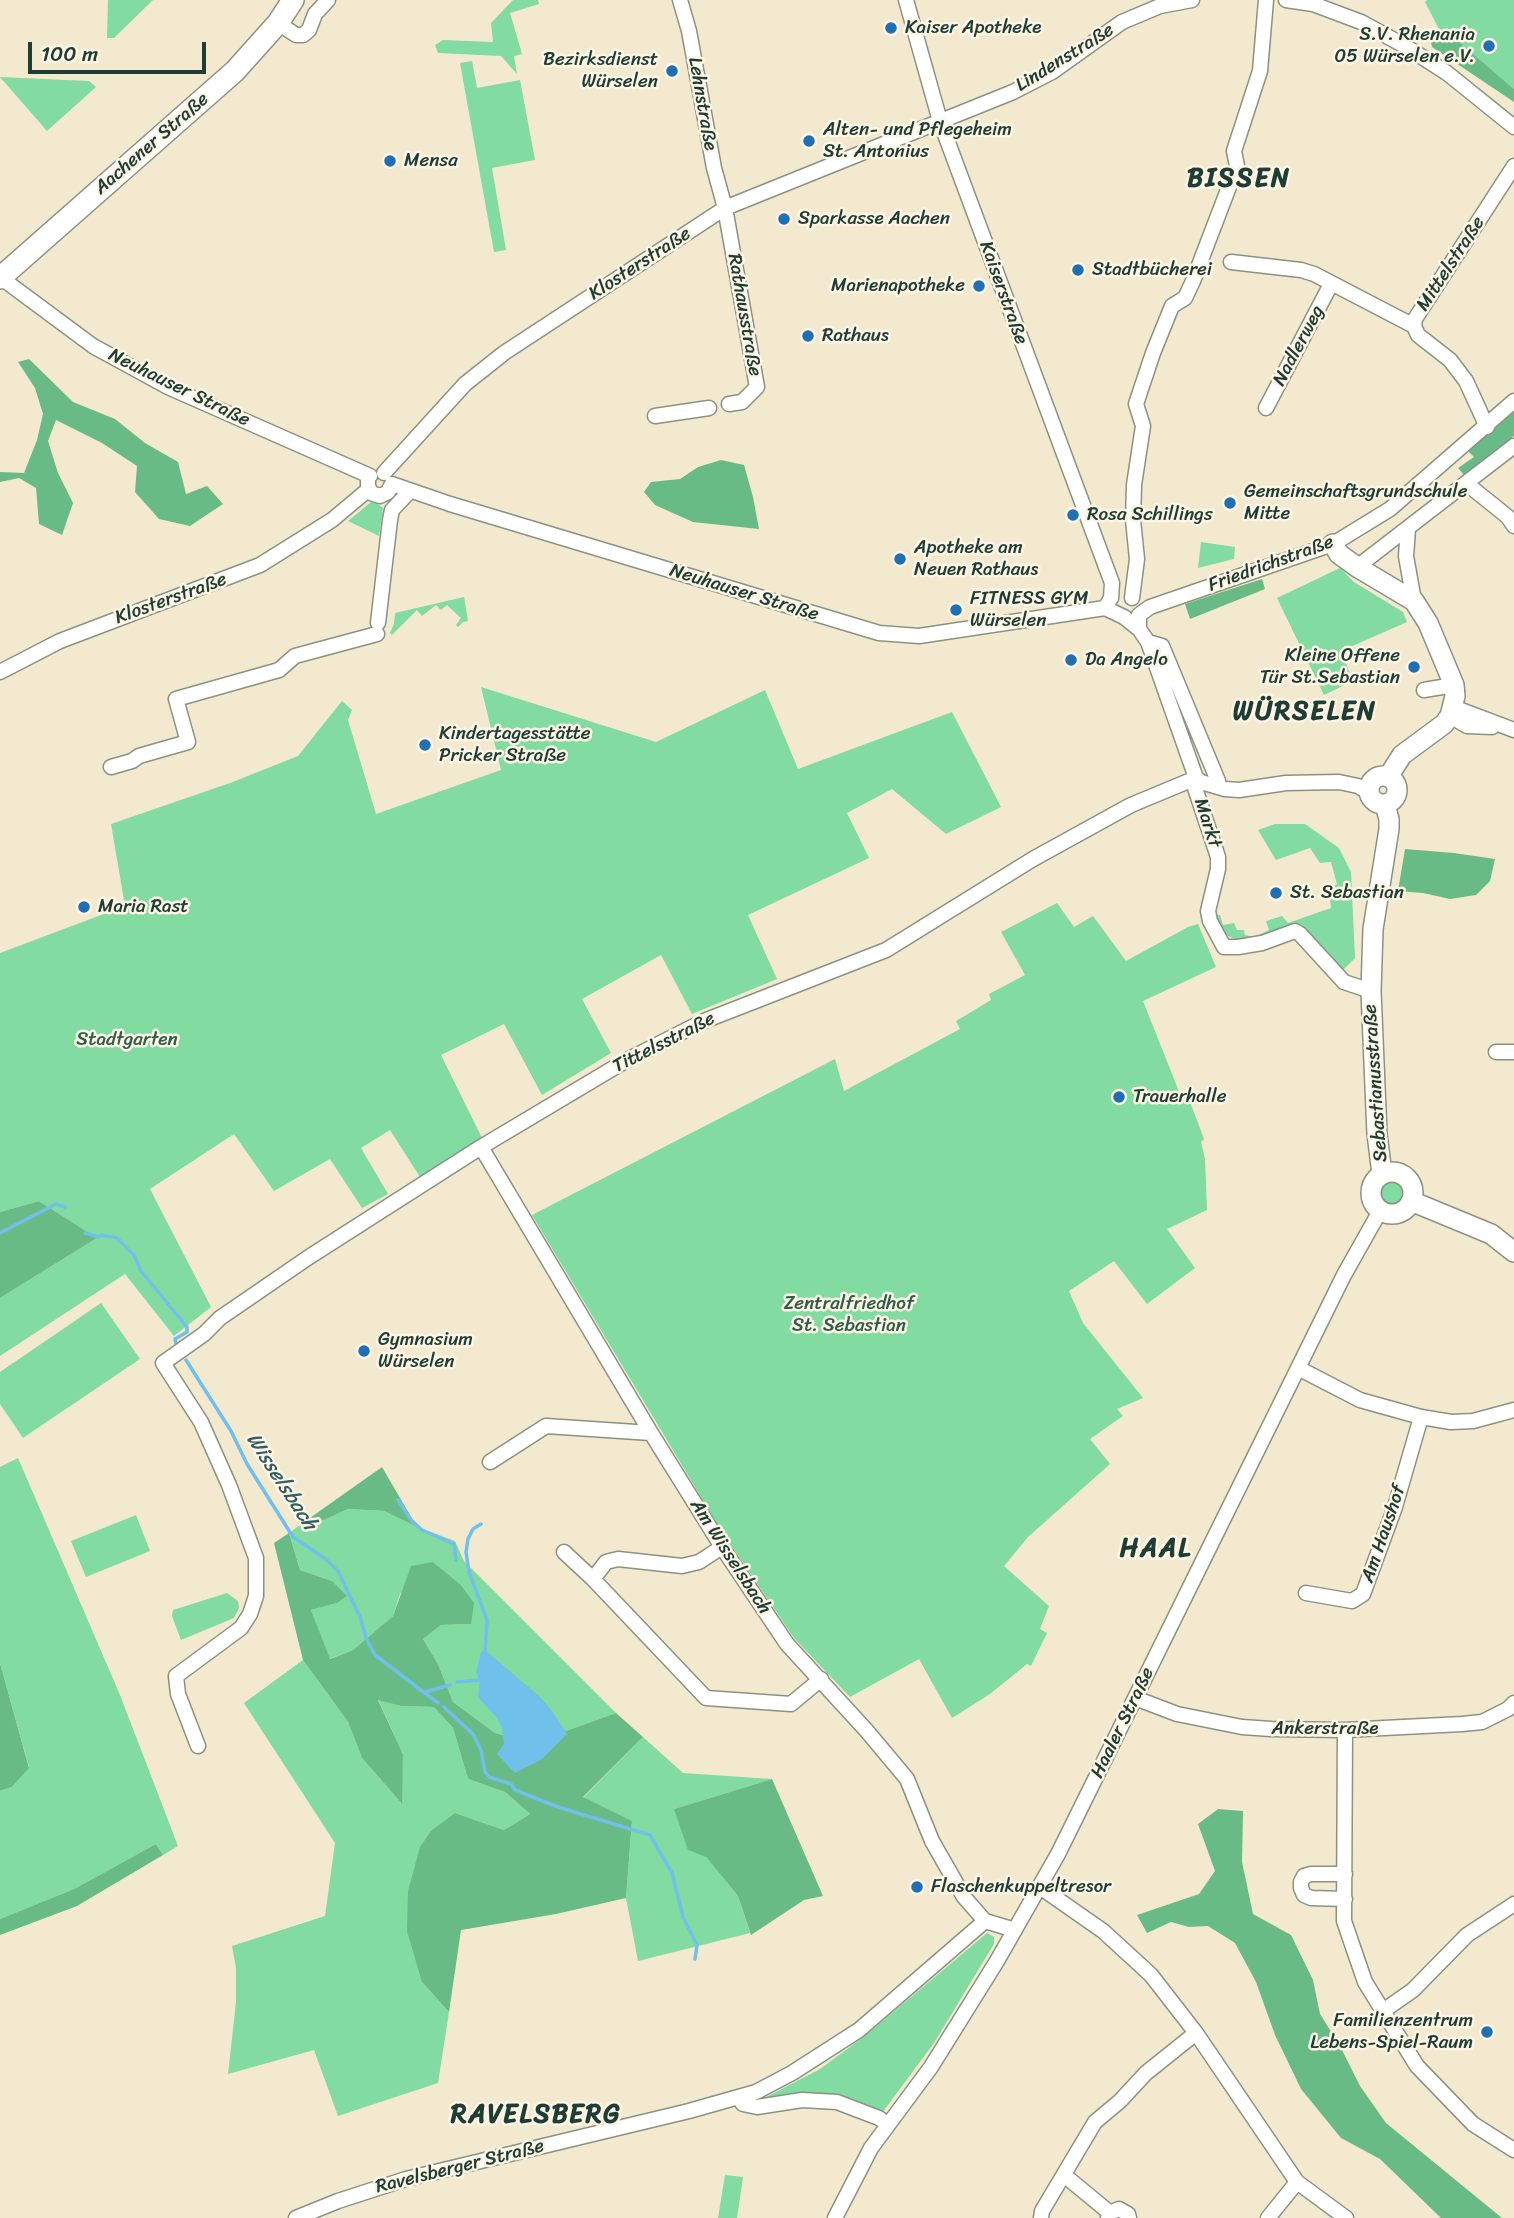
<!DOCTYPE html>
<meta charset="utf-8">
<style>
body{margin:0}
#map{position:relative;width:1514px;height:2218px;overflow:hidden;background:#f3e9cf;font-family:Sriracha,sans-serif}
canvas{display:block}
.scale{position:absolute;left:28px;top:42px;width:178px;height:32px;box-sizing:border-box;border:4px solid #1f3d34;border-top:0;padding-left:9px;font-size:21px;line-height:24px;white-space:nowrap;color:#1f3d34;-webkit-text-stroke:5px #fcf5e5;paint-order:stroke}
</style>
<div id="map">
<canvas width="1514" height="2218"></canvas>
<div class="scale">100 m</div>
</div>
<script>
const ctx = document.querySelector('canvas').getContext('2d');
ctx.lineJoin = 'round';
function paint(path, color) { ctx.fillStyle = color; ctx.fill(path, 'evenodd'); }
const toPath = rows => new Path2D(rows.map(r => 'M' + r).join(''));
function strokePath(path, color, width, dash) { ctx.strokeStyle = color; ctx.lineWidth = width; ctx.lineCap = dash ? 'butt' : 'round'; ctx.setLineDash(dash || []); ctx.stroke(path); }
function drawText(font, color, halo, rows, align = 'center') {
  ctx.font = font + ' Sriracha,sans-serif'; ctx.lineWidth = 5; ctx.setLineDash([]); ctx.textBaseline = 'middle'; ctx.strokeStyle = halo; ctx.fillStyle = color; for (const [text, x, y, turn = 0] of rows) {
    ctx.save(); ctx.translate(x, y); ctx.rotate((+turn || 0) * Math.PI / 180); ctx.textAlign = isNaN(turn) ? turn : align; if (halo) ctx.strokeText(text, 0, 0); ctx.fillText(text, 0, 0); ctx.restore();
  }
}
paint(toPath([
 [108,0,153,0,114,38,107,38],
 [513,0,538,0,539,4,510,13,522,54,514,56,517,74,501,56,438,53,435,45,443,40,493,42,491,23],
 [1427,0,1514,0,1514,89,1450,34,1442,35,1425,2],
 [472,61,477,88,520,80,535,160,492,168,506,250,494,252,460,63],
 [0,77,89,81,96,87,47,131],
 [371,502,377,503,383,508,379,536,348,521],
 [1201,542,1235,547,1234,559,1198,568],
 [1340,568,1354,582,1403,612,1407,622,1341,651,1353,681,1324,695,1277,598],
 [464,597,468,621,463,622,458,627,456,625,461,618,447,605,441,610,436,605,422,616,417,610,392,635,390,633,394,624,395,613],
 [481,687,656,742,765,690,798,769,952,712,1001,807,946,834,892,789,847,813,869,858,748,915,777,979,692,1014,661,955,582,999,611,1053,542,1095,504,1024,441,1055,483,1140,420,1177,390,1130,361,1148,388,1194,362,1208,330,1159,274,1191,234,1134,150,1189,211,1307,174,1336,125,1274,0,1356,0,1298,97,1238,39,1201,0,1212,0,953,125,906,111,824,230,783,298,756,342,701,352,710,348,720,376,814,501,770],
 [1275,824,1305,824,1339,848,1351,872,1355,958,1341,972,1303,932,1260,940,1240,941,1223,934,1218,926,1216,915,1220,915,1223,925,1234,923,1237,930,1244,930,1245,935,1254,937,1269,930,1266,921,1282,916,1288,923,1331,908,1329,889,1337,884,1331,862,1320,863,1310,848,1276,860,1258,830],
 [1057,903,1074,927,1093,916,1126,961,1188,927,1198,924,1216,967,1143,1001,1180,1094,1186,1091,1204,1139,1201,1142,1205,1159,1207,1210,1167,1229,1195,1268,1147,1304,1114,1261,1069,1291,1083,1323,1143,1398,1117,1409,1123,1416,1090,1439,1110,1464,1028,1537,1004,1566,1049,1606,1040,1629,1047,1633,1031,1666,1027,1664,990,1694,952,1718,919,1659,850,1697,794,1638,719,1527,532,1215,835,1059,844,1091,960,1029,956,1021,991,1000,989,994,1025,975,1001,932],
 '1380 1193a11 11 0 1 1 22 0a11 11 0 1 1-22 0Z',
 [101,1303,140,1359,23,1438,0,1404,0,1372],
 [18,1458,120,1695,178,1846,163,1855,156,1844,74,1889,0,1919,0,1791,12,1787,29,1767,0,1663,0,1467],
 [348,1509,384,1511,417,1527,455,1541,464,1561,616,1713,563,1732,540,1745,495,1733,453,1702,438,1664,423,1639,441,1625,470,1624,460,1584,433,1562,400,1594,393,1616,353,1650,329,1659,311,1610,337,1603,332,1581,300,1570,289,1533,307,1520,322,1521],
 [136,1515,150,1551,86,1577,71,1541],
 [227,1593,238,1601,239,1608,234,1618,181,1640,172,1616,173,1610],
 [303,1660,348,1722,362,1758,401,1803,403,1754,378,1699,401,1706,434,1707,453,1728,468,1779,505,1792,530,1814,504,1830,455,1813,422,1982,449,2012,438,2083,338,2116,314,2050,228,2074,236,2002,236,1968,232,1946,325,1916,335,1843,244,1703],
 [643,1737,683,1773,772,1779,674,1809,706,1857,738,1896,750,1933,638,1961,626,1898,632,1822,583,1798],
 [987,1933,994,1937,994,1944,934,2043,882,2113,855,2102,757,2102,820,2069,865,2036],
 [725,2175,743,2177,737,2218,718,2218]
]), '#82dba0');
paint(toPath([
 [1450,34,1514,89,1514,102,1432,47,1431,42,1442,35],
 [29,359,73,402,115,419,145,443,178,462,186,494,207,486,223,504,190,526,159,519,135,492,137,466,102,443,56,420,48,441,58,473,73,503,62,535,39,524,36,488,19,478,0,482,0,472,24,473,37,440,43,414,35,388,18,362],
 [1514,411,1514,436,1464,475,1458,468,1474,457,1468,451],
 [721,460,744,465,753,497,759,529,693,522,655,505,644,492,651,482,680,479,698,467],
 [1262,579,1265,589,1190,619,1185,604],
 [1405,849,1454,853,1495,859,1490,881,1476,895,1450,899,1423,893,1398,891],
 [39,1201,97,1238,0,1298,0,1212],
 [382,1467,417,1527,384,1511,348,1509,322,1521,307,1520],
 [289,1533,300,1570,332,1581,347,1596,337,1603,311,1610,330,1659,353,1650,393,1616,411,1566,433,1562,460,1584,474,1603,471,1624,441,1625,423,1639,438,1664,453,1702,495,1733,539,1745,563,1732,616,1713,643,1737,583,1797,632,1821,626,1898,556,1914,461,1930,449,2012,422,1982,407,1931,408,1891,420,1847,431,1831,455,1813,504,1830,530,1814,505,1792,468,1779,453,1728,434,1707,401,1706,378,1700,403,1754,402,1804,362,1758,348,1722,303,1660,274,1543],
 [0,1663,29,1768,12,1787,0,1791],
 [772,1779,823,1896,804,1900,751,1935,738,1896,706,1857,688,1850,674,1809],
 [1218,1809,1243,1811,1242,1862,1253,1914,1291,1935,1313,1980,1320,2014,1340,2046,1360,2086,1386,2123,1502,2218,1441,2218,1380,2159,1341,2138,1301,2089,1275,2035,1256,1982,1235,1943,1208,1926,1189,1927,1171,1922,1147,1933,1137,1915,1199,1894,1215,1871,1198,1824],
 [156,1844,163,1855,77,1906,0,1935,0,1919,74,1889]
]), '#69bb86');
paint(toPath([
 [485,1650,539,1696,553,1712,567,1734,542,1759,515,1773,497,1754,504,1744,502,1727,496,1717,478,1697,480,1680,476,1673,481,1652]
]), '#70c0eb');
strokePath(toPath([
 [0,1233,56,1204,65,1207],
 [85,1233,98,1237,102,1235,117,1238,134,1255,141,1271,187,1327,187,1332,175,1339,176,1344],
 [186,1360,231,1431,247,1464,293,1537,327,1560,338,1571,360,1617,366,1638,375,1655,438,1703],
 [398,1500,411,1520,422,1530,454,1544,456,1560],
 [481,1524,473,1529,468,1539,466,1552,469,1572,487,1620,485,1652],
 [457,1682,480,1680,480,1677],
 [425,1692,450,1685],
 [444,1707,473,1734,481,1750,485,1772,489,1777,511,1784,515,1790,558,1807,650,1835,672,1873,683,1917,697,1945,695,1959]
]), '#70c0eb', 3.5);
const street = toPath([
 [680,0,689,31,714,168,725,208,757,387,742,402,729,404],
 [906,0,940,121,1112,583,1111,598,1105,608],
 [1286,0,1313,4,1361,22,1405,46,1447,73,1514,127],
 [278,23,296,35,303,35,309,30,315,14,328,0],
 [1231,262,1301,270,1314,274,1414,326],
 [0,277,93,346,168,387,370,476],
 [1266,408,1331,284],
 [655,416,709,408],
 [1487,427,1466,381,1450,360,1418,335,1414,326,1415,319,1514,166],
 [384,473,465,384,504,353,725,208,1013,92,1052,72,1122,22,1160,6,1192,0],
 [368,481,368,486,371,493,380,496,388,492,392,484],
 [392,484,450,504,879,633,919,636,1105,608],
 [1467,484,1508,517,1514,526],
 [1408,529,1406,556,1414,601],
 [1357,567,1514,446],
 [1132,598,1137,559,1133,520,1134,485,1143,426,1136,404,1153,353,1172,306,1185,298,1193,281,1237,166,1234,151,1260,71,1266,0],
 [1105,608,1124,617,1139,629,1148,642,1196,778,1201,782,1225,789,1239,790,1286,783,1339,782,1358,786,1368,792],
 [378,623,390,520,392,510,410,491],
 [1139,629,1139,615,1150,607,1333,544,1390,509,1514,401],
 [1148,642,1162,646,1218,781],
 [0,672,60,641,260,565,332,520,369,489],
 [1424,690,1454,685],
 [1453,707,1514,730],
 [1450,716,1467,726,1492,727],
 [111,767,132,761,139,756,188,742,176,699,279,670,295,656,377,634],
 [1192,779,1218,857,1218,869,1208,911,1210,921,1224,947,1238,947,1262,943,1295,931,1300,934,1344,982,1371,991],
 [1496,1052,1514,1052],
 [481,1147,651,1433,722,1547,787,1644,866,1730,907,1779,932,1841,964,1897,985,1921,1015,1930],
 [1298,1368,1360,1400,1421,1417,1451,1422,1473,1421,1514,1410],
 [490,1462,546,1426,651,1433],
 [564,1552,593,1579,706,1698,791,1704,821,1679],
 [593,1579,606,1562,618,1559,682,1566,699,1562,722,1547],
 [1306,1593,1352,1601,1363,1594,1395,1507,1421,1417],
 [1135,1698,1177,1714,1242,1727,1271,1729,1345,1730,1462,1724,1482,1722,1508,1709,1514,1703],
 [1345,1730,1344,1921,1365,1982,1417,2066,1473,2124,1514,2150],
 [198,1746,178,1694,176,1676,241,1628,250,1614,256,1596,256,1558,229,1485,201,1422,163,1363,204,1334,220,1318,309,1257,481,1147,627,1060,704,1021,886,950,1033,859,1131,805,1196,778],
 [1040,1887,1103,1931,1151,1975,1196,2033,1297,2182,1346,2218],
 [1345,1899,1311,1898,1304,1895,1301,1888,1301,1882,1304,1876,1311,1874,1345,1874],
 [1383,2011,1413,1990,1467,1935,1514,1904],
 [739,2098,743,2104,757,2107,802,2100,837,2102,879,2118,887,2124],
 [1064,2175,1110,2213],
 [296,2218,338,2201,406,2179,689,2111,756,2092,792,2073,859,2030,985,1921],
 [835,2218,871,2148,931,2067,997,1961,1058,1854,1344,1275,1380,1211],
 [1041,2218,1042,2211,1095,2122,1120,2101,1146,2073,1196,2033],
 [1108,2218,1110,2213,1119,2209,1128,2214,1129,2218],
 [1268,2218,1297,2182]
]);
const secondary = toPath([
 [1333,544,1339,554,1357,567,1414,601,1428,623,1454,685,1455,696,1450,716,1444,724,1402,755,1388,777],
 '1369 790a14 14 0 1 1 28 0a14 14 0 1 1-28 0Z',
 '1371 1193a21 21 0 1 1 42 0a21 21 0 1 1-42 0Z',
 [1382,1174,1377,1134,1371,991,1373,929,1389,829,1389,819,1385,805],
 [1411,1201,1491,1234,1514,1252]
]);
const primary = toPath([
 [0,278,235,71,278,23,293,0]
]);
strokePath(street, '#899382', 17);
strokePath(secondary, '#899382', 22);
strokePath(primary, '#899382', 24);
strokePath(street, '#fff', 14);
strokePath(secondary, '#fff', 19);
strokePath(primary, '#fff', 21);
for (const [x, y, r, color] of [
 [891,28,7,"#1f6fb2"],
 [1489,46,7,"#1f6fb2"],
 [672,71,7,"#1f6fb2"],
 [809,141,7,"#1f6fb2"],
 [390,161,7,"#1f6fb2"],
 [784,219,7,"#1f6fb2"],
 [1078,270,7,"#1f6fb2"],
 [979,286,7,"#1f6fb2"],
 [808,336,7,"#1f6fb2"],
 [1230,503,7,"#1f6fb2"],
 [1073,515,7,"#1f6fb2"],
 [900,559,7,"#1f6fb2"],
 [956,610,7,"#1f6fb2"],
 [1071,660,7,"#1f6fb2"],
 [1414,667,7,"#1f6fb2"],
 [425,745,7,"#1f6fb2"],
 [1276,893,7,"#1f6fb2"],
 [84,907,7,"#1f6fb2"],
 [1119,1097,7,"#1f6fb2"],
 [364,1351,7,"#1f6fb2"],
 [917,1887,7,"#1f6fb2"],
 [1487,2032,7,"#1f6fb2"]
]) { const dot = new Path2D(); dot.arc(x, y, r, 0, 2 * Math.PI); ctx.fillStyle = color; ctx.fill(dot); strokePath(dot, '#fcf5e5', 2.5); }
drawText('19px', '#1f3d34', '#fcf5e5', [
 ["Kaiser Apotheke",905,28],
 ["S.V. Rhenania",1475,35,"right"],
 ["05 Würselen e.V.",1475,57,"right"],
 ["Bezirksdienst",658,60,"right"],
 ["Würselen",658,82,"right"],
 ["Alten- und Pflegeheim",823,130],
 ["St. Antonius",823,152],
 ["Mensa",404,161],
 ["Sparkasse Aachen",798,219],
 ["Stadtbücherei",1092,270],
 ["Marienapotheke",965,286,"right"],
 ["Rathaus",822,336],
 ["Gemeinschaftsgrundschule",1244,492],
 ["Mitte",1244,514],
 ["Rosa Schillings",1087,515],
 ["Apotheke am",914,548],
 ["Neuen Rathaus",914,570],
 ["FITNESS GYM",970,599],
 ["Würselen",970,621],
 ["Kleine Offene",1400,656,"right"],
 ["Tür St.Sebastian",1400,678,"right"],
 ["Da Angelo",1085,660],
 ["Kindertagesstätte",439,734],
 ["Pricker Straße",439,756],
 ["St. Sebastian",1290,893],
 ["Maria Rast",98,907],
 ["Trauerhalle",1133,1097],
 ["Gymnasium",378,1340],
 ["Würselen",378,1362],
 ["Flaschenkuppeltresor",931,1887],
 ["Familienzentrum",1473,2021,"right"],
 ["Lebens-Spiel-Raum",1473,2043,"right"]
], 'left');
drawText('19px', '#1f3d34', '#fcf5e5', [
 ["Lindenstraße",1065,58,-32],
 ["Lehnstraße",702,104,80],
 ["Aachener Straße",152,144,-41],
 ["Klosterstraße",640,264,-33],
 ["Mittelstraße",1451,264,-57],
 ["Kaiserstraße",1003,293,70],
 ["Rathausstraße",744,315,80],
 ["Nadlerweg",1299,346,-62],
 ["Neuhauser Straße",179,388,26],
 ["Friedrichstraße",1271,564,-20],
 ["Neuhauser Straße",744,593,17],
 ["Klosterstraße",171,599,-20],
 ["Markt",1207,823,72],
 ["Tittelsstraße",664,1043,-27],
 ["Sebastianusstraße",1376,1083,-94],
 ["Am Haushof",1384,1534,-71],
 ["Am Wisselsbach",730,1557,57],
 ["Haaler Straße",1123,1723,-64],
 ["Ankerstraße",1325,1729],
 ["Ravelsberger Straße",460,2167,-14]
]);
drawText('19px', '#335d4a', '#fcf5e5', [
 ["Stadtgarten",127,1040],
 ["Zentralfriedhof",849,1304],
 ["St. Sebastian",849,1326]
]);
drawText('italic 21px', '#335e62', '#fcf5e5', [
 ["Wisselsbach",281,1482,57]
]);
ctx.letterSpacing = '2px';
drawText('bold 26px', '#1f3d34', '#fcf5e5', [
 ["BISSEN",1239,179],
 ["WÜRSELEN",1305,712],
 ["HAAL",1156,1549],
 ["RAVELSBERG",536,2115]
]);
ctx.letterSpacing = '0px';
</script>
